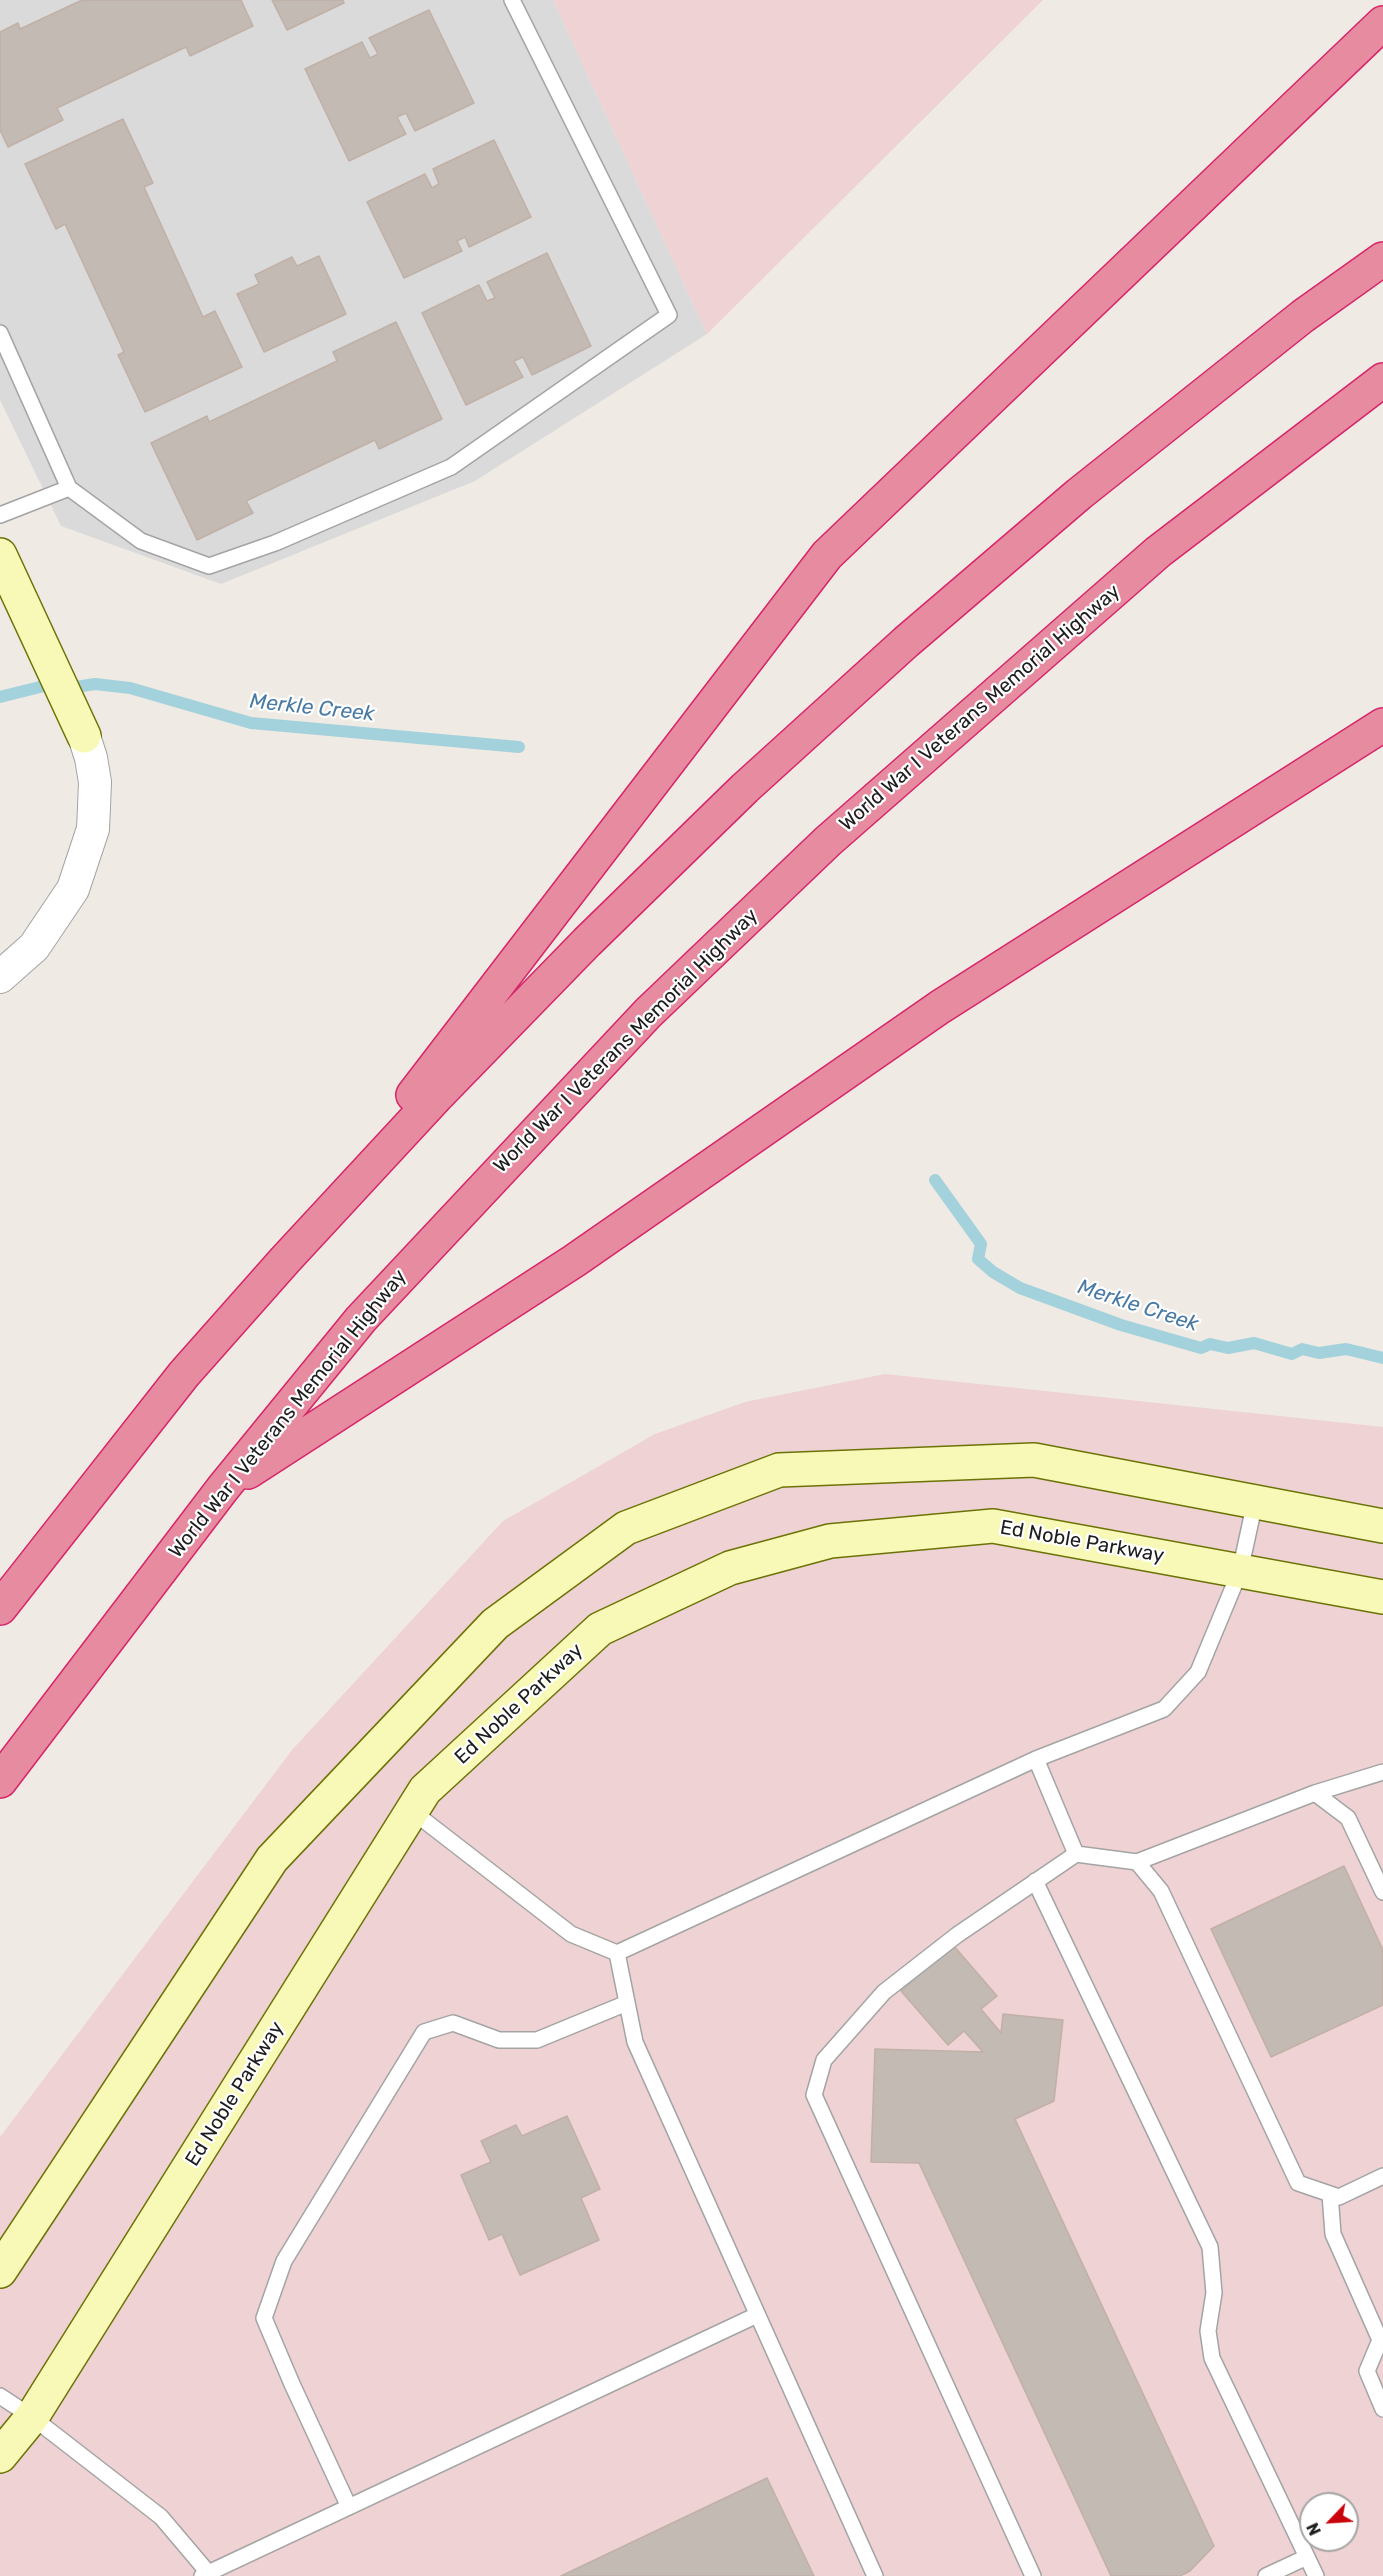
<!DOCTYPE html>
<style>
body{margin:0}
#map{position:relative;width:1383px;height:2576px;overflow:hidden;background:#efeae3;font-family:Rubik,sans-serif}
canvas{display:block}
.north{position:absolute;left:1299px;top:2492px;width:60px;height:60px;box-sizing:border-box;background:#fff;border:2px solid #a5a5a5;border-radius:50%;rotate:245deg;font-size:16px;font-weight:700;line-height:24px;text-align:center;color:#1d1d1d}
.north::after{content:'';display:block;margin:auto;width:21px;height:27px;background:#c9020b;clip-path:polygon(50% 0,100% 100%,50% 72%,0 100%)}
</style>
<div id="map">
<canvas width="1383" height="2576"></canvas>
<div class="north">N</div>
</div>
<script>
const ctx = document.querySelector('canvas').getContext('2d');
ctx.lineJoin = 'round';
function paint(path, color) { ctx.fillStyle = color; ctx.fill(path, 'evenodd'); }
const toPath = rows => new Path2D(rows.map(r => 'M' + r).join(''));
function strokePath(path, color, width, dash) { ctx.strokeStyle = color; ctx.lineWidth = width; ctx.lineCap = dash ? 'butt' : 'round'; ctx.setLineDash(dash || []); ctx.stroke(path); }
function drawText(font, color, halo, rows, align = 'center') {
  ctx.font = font + ' Rubik,sans-serif'; ctx.lineWidth = 4.5; ctx.setLineDash([]); ctx.textBaseline = 'middle'; ctx.strokeStyle = halo; ctx.fillStyle = color; for (const [text, x, y, turn = 0] of rows) {
    ctx.save(); ctx.translate(x, y); ctx.rotate((+turn || 0) * Math.PI / 180); ctx.textAlign = isNaN(turn) ? turn : align; if (halo) ctx.strokeText(text, 0, 0); ctx.fillText(text, 0, 0); ctx.restore();
  }
}
paint(toPath([
 [0,0,553,0,707,334,475,481,221,584,61,526,0,400]
]), '#dbdada');
paint(toPath([
 [553,0,1043,0,707,334],
 [885,1374,1383,1427,1383,2576,0,2576,0,2137,292,1750,503,1521,655,1434,745,1402],
 [1311,2504,1347,2504,1347,2540,1311,2540]
]), '#efd2d3');
strokePath(toPath([
 [0,697,52,684,69,688,95,684,130,688,251,723,519,747],
 [935,1180,981,1244,978,1259,993,1272,1020,1288,1121,1325,1201,1348,1210,1344,1228,1348,1254,1343,1292,1354,1302,1349,1319,1353,1346,1349,1383,1358]
]), '#a4d2dc', 12);
const building = toPath([
 [82,0,241,0,253,26,190,56,186,47,57,108,63,120,8,147,0,130,0,32,18,23,20,29,82,0],
 [272,0,343,0,344,3,287,30,272,0],
 [429,10,474,103,415,131,406,113,397,117,406,134,349,161,305,69,362,42,370,58,378,54,369,38,429,10],
 [123,119,153,183,144,187,203,317,215,311,242,367,145,412,118,355,124,352,65,224,56,229,25,164,123,119],
 [494,140,531,217,469,247,465,237,457,241,462,251,404,278,367,202,425,174,432,188,439,184,433,169,494,140],
 [547,253,591,346,532,375,523,357,514,361,523,377,466,405,422,313,479,285,487,301,495,298,487,282,547,253],
 [319,256,346,314,264,352,237,294,259,284,255,275,292,257,297,266,319,256],
 [396,322,442,419,379,449,375,440,246,501,253,513,197,540,151,443,207,416,209,422,337,361,333,352,396,322],
 [1344,1866,1383,1950,1383,2005,1271,2057,1211,1929,1344,1866],
 [953,1945,997,1996,981,2009,1001,2033,1003,2014,1063,2020,1054,2101,1015,2119,1214,2546,1190,2571,1180,2576,1111,2576,919,2163,871,2162,875,2049,983,2052,964,2031,948,2045,901,1991,953,1945],
 [567,2116,600,2189,581,2198,599,2240,520,2275,502,2234,489,2240,461,2175,491,2162,481,2141,516,2125,522,2136,567,2116],
 [767,2478,814,2576,561,2576,767,2478]
]);
paint(building, '#c3bab3');
strokePath(building, '#c0b0a6', 1.5);
const lane = toPath([
 [0,333,69,488,141,541,209,566,275,543,451,467,669,315,512,0],
 [0,515,69,488],
 [1036,1759,1076,1854,1137,1862,1315,1793,1348,1818,1383,1892],
 [1315,1793,1383,1772],
 [412,1811,571,1934,617,1953,1036,1759,1164,1709,1198,1672,1240,1571,1255,1502],
 [1137,1862,1161,1891,1298,2183,1339,2197,1383,2176],
 [1035,1881,1210,2247,1214,2293,1208,2331,1212,2358,1316,2576],
 [617,1953,635,2042,875,2576],
 [1330,2194,1333,2234,1380,2340],
 [1383,2338,1380,2340,1367,2371,1383,2409],
 [0,2396,32,2417,161,2517,211,2576],
 [349,2507,292,2384,264,2318,284,2261,424,2032,453,2023,499,2040,537,2040,627,2003],
 [202,2576,757,2315],
 [1033,2576,814,2095,824,2060,884,1992,957,1935,1076,1854],
 [1266,2576,1307,2557]
]);
const street = toPath([
 [0,977,34,947,73,889,93,829,94,807,95,782,91,758,84,736]
]);
const secondary = toPath([
 [0,555,84,736],
 [0,2271,272,1859,495,1624,626,1528,779,1470,1034,1460,1383,1526],
 [0,2456,32,2417,425,1790,600,1629,730,1568,830,1541,993,1526,1383,1597]
]);
const highway = toPath([
 [413,1095,827,555,1383,23],
 [248,1472,574,1261,940,1007,1383,725],
 [0,1608,184,1374,285,1260,436,1097,587,942,745,788,906,642,1079,494,1303,316,1383,259],
 [0,1781,223,1488,361,1319,648,1013,828,841,1158,552,1383,380]
]);
strokePath(lane, '#a4a4a4', 18);
strokePath(street, '#a4a4a4', 34);
strokePath(secondary, '#6c7306', 36);
strokePath(highway, '#d7256a', 36);
strokePath(lane, '#fff', 15);
strokePath(street, '#fff', 32);
strokePath(secondary, '#f8f9b7', 33);
strokePath(highway, '#e68ba0', 33);
drawText('20px', '#1d1d1d', '#fff', [
 ["World War I Veterans Memorial Highway",980,708,-41],
 ["World War I Veterans Memorial Highway",626,1041,-45],
 ["World War I Veterans Memorial Highway",288,1414,-51],
 ["Ed Noble Parkway",1082,1542,10],
 ["Ed Noble Parkway",519,1704,-43],
 ["Ed Noble Parkway",235,2094,-58]
]);
drawText('italic 21px', '#487aa4', '#fff', [
 ["Merkle Creek",312,708,6],
 ["Merkle Creek",1138,1306,18]
]);
</script>
